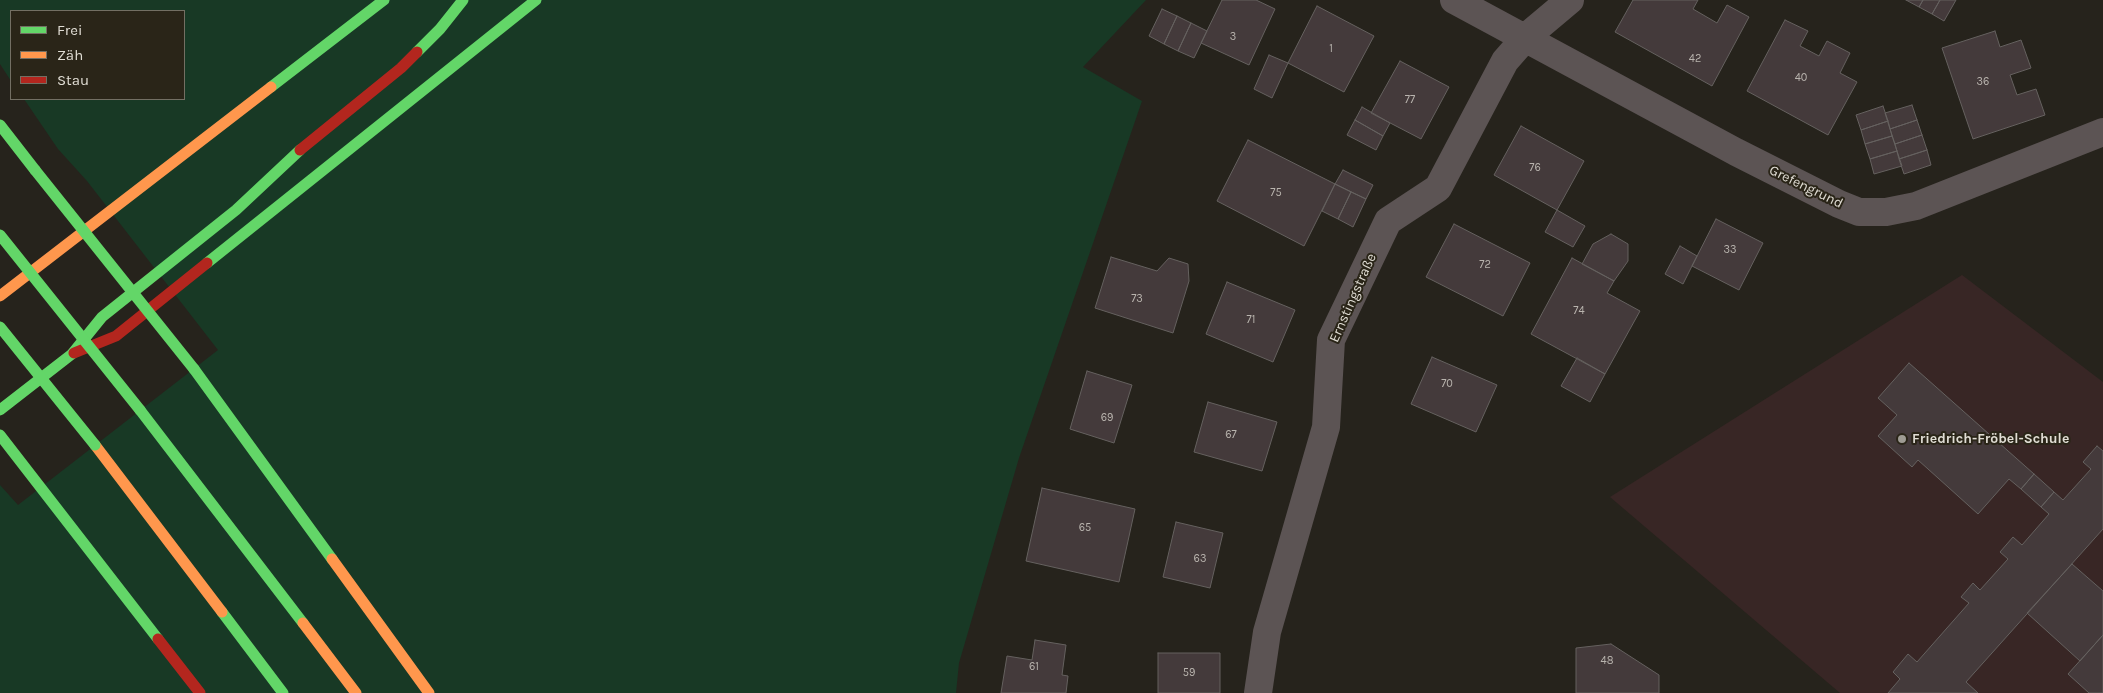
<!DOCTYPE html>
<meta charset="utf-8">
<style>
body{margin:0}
#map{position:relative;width:2103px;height:693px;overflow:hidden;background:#26231c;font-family:Karla,sans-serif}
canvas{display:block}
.legend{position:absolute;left:10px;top:10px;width:175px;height:90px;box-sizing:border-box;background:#2a2518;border:1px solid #736f63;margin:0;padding:6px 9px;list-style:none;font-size:15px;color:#e0ddd4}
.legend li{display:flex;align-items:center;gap:10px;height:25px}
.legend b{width:25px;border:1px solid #736f63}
</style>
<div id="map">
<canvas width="2103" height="693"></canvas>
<ul class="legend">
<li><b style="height:6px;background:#63d668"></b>Frei</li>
<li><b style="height:6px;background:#ff974d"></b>Zäh</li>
<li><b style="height:6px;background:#b3261e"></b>Stau</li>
</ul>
</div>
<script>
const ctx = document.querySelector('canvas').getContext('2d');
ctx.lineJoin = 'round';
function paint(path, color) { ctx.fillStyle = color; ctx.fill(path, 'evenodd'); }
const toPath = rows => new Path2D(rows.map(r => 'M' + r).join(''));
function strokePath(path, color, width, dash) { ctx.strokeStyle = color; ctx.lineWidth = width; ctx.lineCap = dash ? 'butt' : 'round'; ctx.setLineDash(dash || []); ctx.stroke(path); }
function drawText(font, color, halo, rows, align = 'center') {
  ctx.font = font + ' Karla,sans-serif'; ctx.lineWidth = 4; ctx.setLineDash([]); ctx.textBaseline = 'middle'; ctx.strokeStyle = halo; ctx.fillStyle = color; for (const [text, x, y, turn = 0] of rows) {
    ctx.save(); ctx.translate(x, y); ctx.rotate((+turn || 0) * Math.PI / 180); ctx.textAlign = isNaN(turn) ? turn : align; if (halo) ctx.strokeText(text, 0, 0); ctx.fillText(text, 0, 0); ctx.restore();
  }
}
paint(toPath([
 [1962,275,2103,382,2103,693,1840,693,1610,497]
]), '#382625');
paint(toPath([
 [0,0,1146,0,1083,67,1142,101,1019,458,959,663,956,693,0,693,0,485,18,505,218,350,87,181,58,149,24,99,184,99,184,11,11,11,11,81,0,64]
]), '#183925');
const building = toPath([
 [1222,0,1256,0,1275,9,1249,65,1201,43,1222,0],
 [1633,0,1698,0,1693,9,1717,23,1727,5,1749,17,1712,86,1615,32,1633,0],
 [1906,0,1923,0,1919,7,1906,0],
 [1923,0,1940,0,1932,14,1919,7,1923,0],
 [1940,0,1956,0,1944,21,1932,14,1940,0],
 [1317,6,1374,36,1344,92,1288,63,1317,6],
 [1162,9,1177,16,1164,44,1149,36,1162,9],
 [1177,16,1191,23,1178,51,1164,44,1177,16],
 [1785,20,1808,31,1800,46,1819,56,1827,41,1850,53,1840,73,1857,82,1828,135,1747,91,1785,20],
 [1191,23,1207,31,1194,58,1178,51,1191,23],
 [1995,31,2000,47,2021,40,2031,68,2010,75,2017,95,2036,89,2045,115,1973,139,1942,48,1995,31],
 [1269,55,1288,63,1272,98,1254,89,1269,55],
 [1400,61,1449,87,1421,139,1371,113,1400,61],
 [1912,105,1917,120,1890,129,1885,113,1912,105],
 [1883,106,1888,121,1861,130,1856,115,1883,106],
 [1362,107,1390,123,1383,136,1355,120,1362,107],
 [1355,120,1383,136,1376,150,1347,135,1355,120],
 [1917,120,1922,135,1895,144,1890,129,1917,120],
 [1888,121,1892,136,1865,144,1861,130,1888,121],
 [1521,126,1584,161,1557,210,1494,175,1521,126],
 [1922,135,1927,150,1899,159,1895,144,1922,135],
 [1892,136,1897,151,1870,159,1865,144,1892,136],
 [1248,140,1335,184,1304,246,1217,201,1248,140],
 [1927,150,1931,165,1904,174,1899,159,1927,150],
 [1897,151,1902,166,1874,174,1870,159,1897,151],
 [1343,170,1373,185,1366,199,1335,184,1343,170],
 [1335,184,1351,192,1338,219,1322,211,1335,184],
 [1351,192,1366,199,1353,227,1338,219,1351,192],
 [1557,210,1585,226,1573,247,1545,232,1557,210],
 [1716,219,1763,243,1739,290,1692,266,1716,219],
 [1454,224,1530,263,1503,316,1426,277,1454,224],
 [1611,234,1628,244,1628,261,1614,281,1582,264,1593,244,1611,234],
 [1680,246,1697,256,1683,284,1665,274,1680,246],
 [1111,257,1157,271,1169,258,1188,264,1189,281,1173,333,1095,308,1111,257],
 [1572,258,1614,281,1607,293,1640,311,1605,374,1531,334,1572,258],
 [1227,282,1295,310,1273,362,1206,334,1227,282],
 [1432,357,1497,385,1476,432,1411,404,1432,357],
 [1577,358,1605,374,1590,402,1561,386,1577,358],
 [1909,363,2034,474,2021,489,2009,479,1978,514,1918,460,1912,467,1878,436,1897,415,1878,398,1909,363],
 [1087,371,1132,385,1114,443,1070,429,1087,371],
 [1208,402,1277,422,1262,471,1194,452,1208,402],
 [2097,446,2103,451,2103,529,1966,682,1978,693,1888,693,1900,679,1893,672,1908,654,1917,662,1969,603,1961,597,1973,583,1980,590,2008,559,2000,552,2013,537,2022,545,2049,514,2041,507,2054,492,2063,500,2091,469,2083,462,2097,446],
 [2034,474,2054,492,2041,507,2021,489,2034,474],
 [1042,488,1135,509,1119,582,1026,561,1042,488],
 [1176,522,1223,533,1210,588,1163,577,1176,522],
 [2072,564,2103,591,2103,635,2080,661,2027,613,2072,564],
 [2103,635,2103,693,2089,693,2068,674,2103,635],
 [1035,640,1066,645,1062,675,1068,676,1066,693,1001,693,1007,656,1032,660,1035,640],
 [1611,644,1659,675,1659,693,1576,693,1576,648,1611,644],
 [1158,653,1220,653,1220,693,1158,693,1158,653]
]);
paint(building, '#443a3b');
strokePath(building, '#65615f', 1);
strokePath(toPath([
 [1454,0,1736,152,1839,204,1859,212,1886,212,1916,206,2103,132],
 [1258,693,1267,632,1326,427,1331,340,1388,221,1438,188,1505,61,1526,37,1570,0]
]), '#5c5454', 28);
strokePath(toPath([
 [417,52,440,29,463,0],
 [271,87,384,0],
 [0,125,35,170],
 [207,263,536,0],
 [194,369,332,559],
 [0,410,72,354,102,317,236,210,300,150],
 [140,410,303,623],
 [0,435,158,639],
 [222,612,283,693]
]), '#63d668', 11);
strokePath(toPath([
 [0,296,271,87],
 [95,445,222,612],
 [332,559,429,693],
 [303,623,356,693]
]), '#ff974d', 11);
strokePath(toPath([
 [300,150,401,68,417,52],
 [74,353,116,336,207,263],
 [158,639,200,693]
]), '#b3261e', 11);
strokePath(toPath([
 [35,170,194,369],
 [0,235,140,410],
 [0,327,95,445]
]), '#63d668', 11);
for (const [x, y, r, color] of [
 [1902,439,5,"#9f9c94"]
]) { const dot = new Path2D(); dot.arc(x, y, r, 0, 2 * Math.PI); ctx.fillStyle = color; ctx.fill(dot); strokePath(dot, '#2a2518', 2); }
drawText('11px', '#b9b4ae', null, [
 ["3",1233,37],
 ["1",1331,49],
 ["42",1695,59],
 ["40",1801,78],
 ["36",1983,82],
 ["77",1410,100],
 ["76",1535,168],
 ["75",1276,193],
 ["33",1730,250],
 ["72",1485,265],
 ["73",1137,299],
 ["74",1579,311],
 ["71",1251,320],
 ["70",1447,384],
 ["69",1107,418],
 ["67",1231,435],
 ["65",1085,528],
 ["63",1200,559],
 ["48",1607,661],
 ["61",1034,667],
 ["59",1189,673]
]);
drawText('14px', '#e0ddd4', '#2a2518', [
 ["Grefengrund",1806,187,26],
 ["Ernstingstraße",1353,298,-66]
]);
drawText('bold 14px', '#e0ddd4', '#2a2518', [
 ["Friedrich-Fröbel-Schule",1912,439]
], 'left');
</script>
